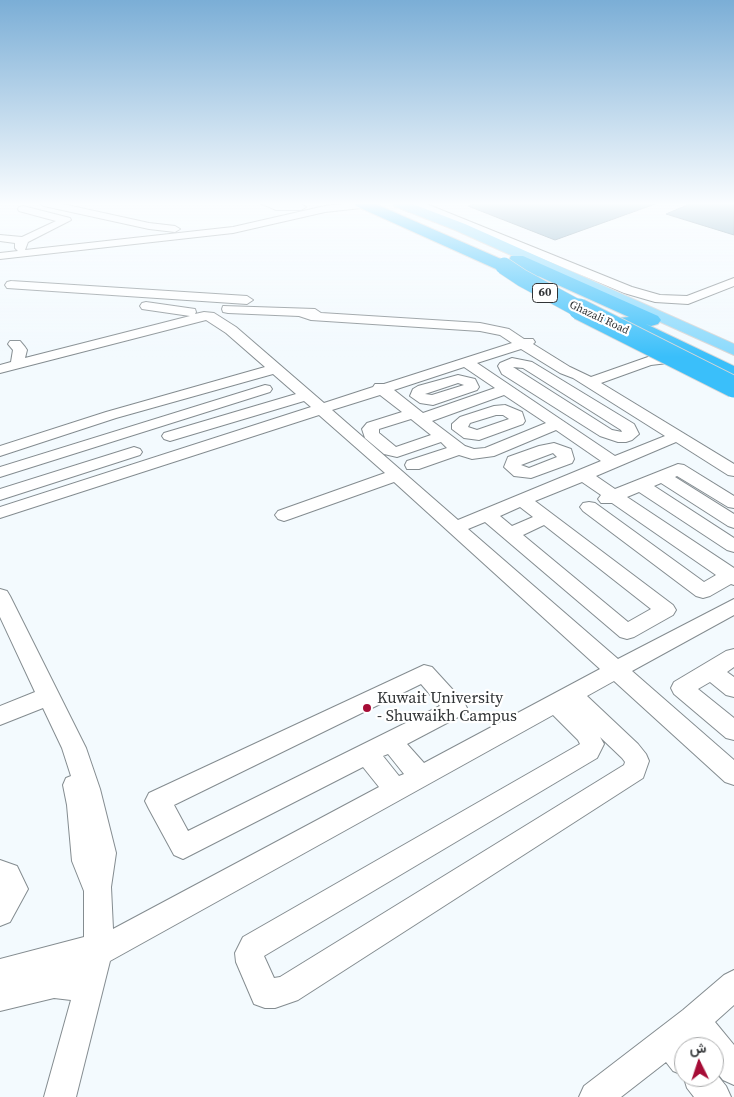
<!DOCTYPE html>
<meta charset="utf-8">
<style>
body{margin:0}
#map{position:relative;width:734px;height:1097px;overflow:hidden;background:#f3fafe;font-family:"Source Serif 4",Vazirmatn,serif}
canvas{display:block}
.north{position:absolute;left:674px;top:1037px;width:50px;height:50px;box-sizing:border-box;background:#fff;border:1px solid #adaeaf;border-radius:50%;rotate:356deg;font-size:14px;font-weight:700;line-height:20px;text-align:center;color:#313436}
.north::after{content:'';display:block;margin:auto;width:18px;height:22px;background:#a60c36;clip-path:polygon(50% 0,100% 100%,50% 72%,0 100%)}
</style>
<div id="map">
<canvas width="734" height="1097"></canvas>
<div class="north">ش</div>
</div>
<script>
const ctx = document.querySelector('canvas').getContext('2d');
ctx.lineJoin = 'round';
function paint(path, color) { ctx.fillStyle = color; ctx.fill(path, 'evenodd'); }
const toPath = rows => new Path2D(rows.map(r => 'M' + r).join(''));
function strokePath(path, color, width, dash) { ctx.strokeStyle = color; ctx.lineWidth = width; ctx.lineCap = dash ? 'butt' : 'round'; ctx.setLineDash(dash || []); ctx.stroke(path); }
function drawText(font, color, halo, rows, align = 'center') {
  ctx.font = font + ' "Source Serif 4",serif'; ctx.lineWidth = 4.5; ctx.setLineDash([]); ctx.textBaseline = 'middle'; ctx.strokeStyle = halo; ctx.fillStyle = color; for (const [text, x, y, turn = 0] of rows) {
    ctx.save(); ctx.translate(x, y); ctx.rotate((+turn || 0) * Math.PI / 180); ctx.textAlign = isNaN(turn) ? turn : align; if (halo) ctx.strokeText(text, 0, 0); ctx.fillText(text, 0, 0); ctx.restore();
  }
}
const water = toPath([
 [478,203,658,203,555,240,468,206,478,203],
 [692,203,734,203,734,235,666,214,692,203]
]);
paint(water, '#78a4bc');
strokePath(water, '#638294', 1);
const minor = toPath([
 [39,203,58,203,149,223,175,226,180,229,175,232,149,229,44,206,39,203],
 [260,203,301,204,306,207,301,210,276,210,260,203],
 [352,203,365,203,366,205,361,208,325,212,233,233,0,259,0,253,18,251,15,248,15,243,0,241,0,235,22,237,56,221,19,211,18,209,19,207,23,206,70,218,71,220,28,242,25,250,233,227,325,206,352,203],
 [410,203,424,203,632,287,660,295,687,296,734,278,734,286,688,304,655,302,624,293,410,203],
 [11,281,247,296,253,300,247,304,7,288,5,285,7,282,11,281],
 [146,302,195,309,196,312,195,314,204,312,214,313,236,327,324,403,373,387,375,384,384,384,512,343,500,335,480,331,311,320,299,316,228,313,223,312,222,309,223,306,315,309,321,313,480,323,509,329,524,339,533,339,535,342,533,344,570,367,591,377,648,357,665,354,684,355,686,358,684,361,651,365,601,383,734,464,734,476,728,475,676,442,596,476,615,489,678,464,684,465,734,496,734,508,728,507,677,476,675,477,734,514,734,528,728,526,661,483,654,486,734,538,734,552,727,550,639,492,627,497,734,568,734,585,731,584,710,596,703,598,696,596,583,511,580,507,583,503,589,502,595,503,704,582,716,575,612,503,601,503,598,499,601,495,582,482,535,501,673,605,676,610,673,615,634,637,627,639,620,637,485,522,468,529,618,659,734,599,734,615,632,671,734,760,734,785,725,782,614,681,587,696,638,744,646,754,649,761,643,778,298,1000,275,1008,265,1008,254,1004,236,962,235,953,243,937,580,744,578,740,553,715,110,961,76,1097,44,1097,71,1000,54,998,0,1011,0,959,84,937,84,891,72,861,67,805,63,785,66,778,71,776,62,748,43,708,0,725,0,706,35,692,0,617,0,589,7,591,10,596,86,748,100,789,116,853,111,887,113,929,379,787,363,767,183,859,174,855,149,809,145,801,149,793,424,665,432,667,464,702,467,708,464,714,407,744,424,763,600,669,394,482,290,519,284,521,278,519,275,515,278,511,385,473,319,415,0,518,0,507,311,407,304,401,170,441,164,439,162,436,164,433,296,394,273,374,116,418,0,456,0,446,106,412,265,367,226,333,206,320,0,373,0,365,11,362,13,350,8,344,10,341,20,341,25,347,27,350,25,358,190,316,142,309,140,306,142,303,146,302],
 [521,349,560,373,573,378,665,436,615,456,477,363,521,349],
 [464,367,495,388,423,413,394,390,464,367],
 [380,395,402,412,367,423,362,429,365,438,384,454,397,457,441,442,447,448,407,461,405,465,407,469,419,469,459,455,472,459,494,456,556,430,601,461,458,520,332,410,380,395],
 [504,395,546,423,485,448,474,449,465,446,432,421,504,395],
 [411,419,431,435,396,447,379,433,379,429,411,419],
 [520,507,533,517,512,526,500,516,520,507],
 [544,525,651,609,628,622,523,535,544,525],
 [421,684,440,706,188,831,174,805,421,684],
 [600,737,622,758,625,762,624,765,280,977,274,978,264,956,597,758,604,744,600,737],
 [388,754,404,774,399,776,383,756,388,754],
 [512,358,532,362,634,424,639,434,632,440,626,442,618,442,600,436,502,374,498,366,500,363,512,358],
 [513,367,523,368,621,430,622,432,612,430,513,367],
 [458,375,475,379,479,387,477,390,433,405,420,403,410,396,413,389,418,386,458,375],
 [458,383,464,385,432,395,425,394,458,383],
 [265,385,270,386,272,389,270,392,0,477,0,467,265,385],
 [505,405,522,412,525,421,523,424,479,440,464,438,452,429,452,424,460,417,494,406,505,405],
 [496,415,503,415,509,419,477,430,468,427,470,423,496,415],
 [554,443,571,449,574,459,572,463,531,478,514,476,504,467,508,457,539,446,554,443],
 [553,453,557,457,529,468,521,465,553,453],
 [134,447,140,449,142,452,140,455,0,500,0,489,134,447],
 [734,649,734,667,727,672,734,677,734,697,726,695,710,682,698,689,734,718,734,740,726,738,674,694,671,688,674,682,726,651,734,649],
 [0,860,17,866,28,889,10,922,0,926,0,860],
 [734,970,734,1005,715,1022,734,1045,734,1085,723,1080,714,1069,714,1047,696,1047,692,1042,690,1043,694,1047,684,1047,684,1077,714,1077,714,1071,726,1086,731,1097,694,1097,687,1088,683,1075,673,1071,666,1062,621,1097,579,1097,584,1086,683,1010,724,975,734,970]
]);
const major = toPath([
 [393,203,410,203,465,224,734,344,734,355,455,230,394,206,393,203]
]);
const highway = toPath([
 [354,203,373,203,510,263,509,260,511,256,523,256,658,316,661,320,658,324,651,326,646,324,734,366,734,380,618,326,615,322,618,318,629,317,538,276,540,278,537,282,531,283,525,282,356,206,354,203]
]);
strokePath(minor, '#848c90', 2);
strokePath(major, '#d6d6d7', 2);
strokePath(highway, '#d6d6d7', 2);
paint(minor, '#fff');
paint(major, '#89d9fc');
paint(highway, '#3abffa');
const highwayBridgeFar1 = toPath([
 [504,266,522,278,581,310]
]);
const highwayBridge = toPath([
 [579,309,734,387]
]);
strokePath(highwayBridgeFar1, '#d6d6d7', 18, []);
strokePath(highwayBridge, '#d6d6d7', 23, []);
strokePath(highwayBridgeFar1, '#3abffa', 17);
strokePath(highwayBridge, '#3abffa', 21);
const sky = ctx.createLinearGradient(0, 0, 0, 357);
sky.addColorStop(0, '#7baed6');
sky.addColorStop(0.57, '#fafdff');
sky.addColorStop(1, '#fafdff00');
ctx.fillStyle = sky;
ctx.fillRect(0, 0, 734, 357);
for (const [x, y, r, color] of [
 [367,708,5,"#a60c36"]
]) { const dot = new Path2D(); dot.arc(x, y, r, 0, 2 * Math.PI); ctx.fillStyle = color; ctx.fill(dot); strokePath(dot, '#fff', 2); }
drawText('11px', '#313436', '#fff', [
 ["Ghazali Road",599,318,25]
]);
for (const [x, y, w] of [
 [545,293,25]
]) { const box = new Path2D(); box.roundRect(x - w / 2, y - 9.5, w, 19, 4); ctx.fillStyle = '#fff'; ctx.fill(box); strokePath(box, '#313436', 1); }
drawText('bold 12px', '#313436', null, [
 ["60",545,293]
]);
drawText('16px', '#313436', '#fff', [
 ["Kuwait University",377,699],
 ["- Shuwaikh Campus",377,717]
], 'left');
</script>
